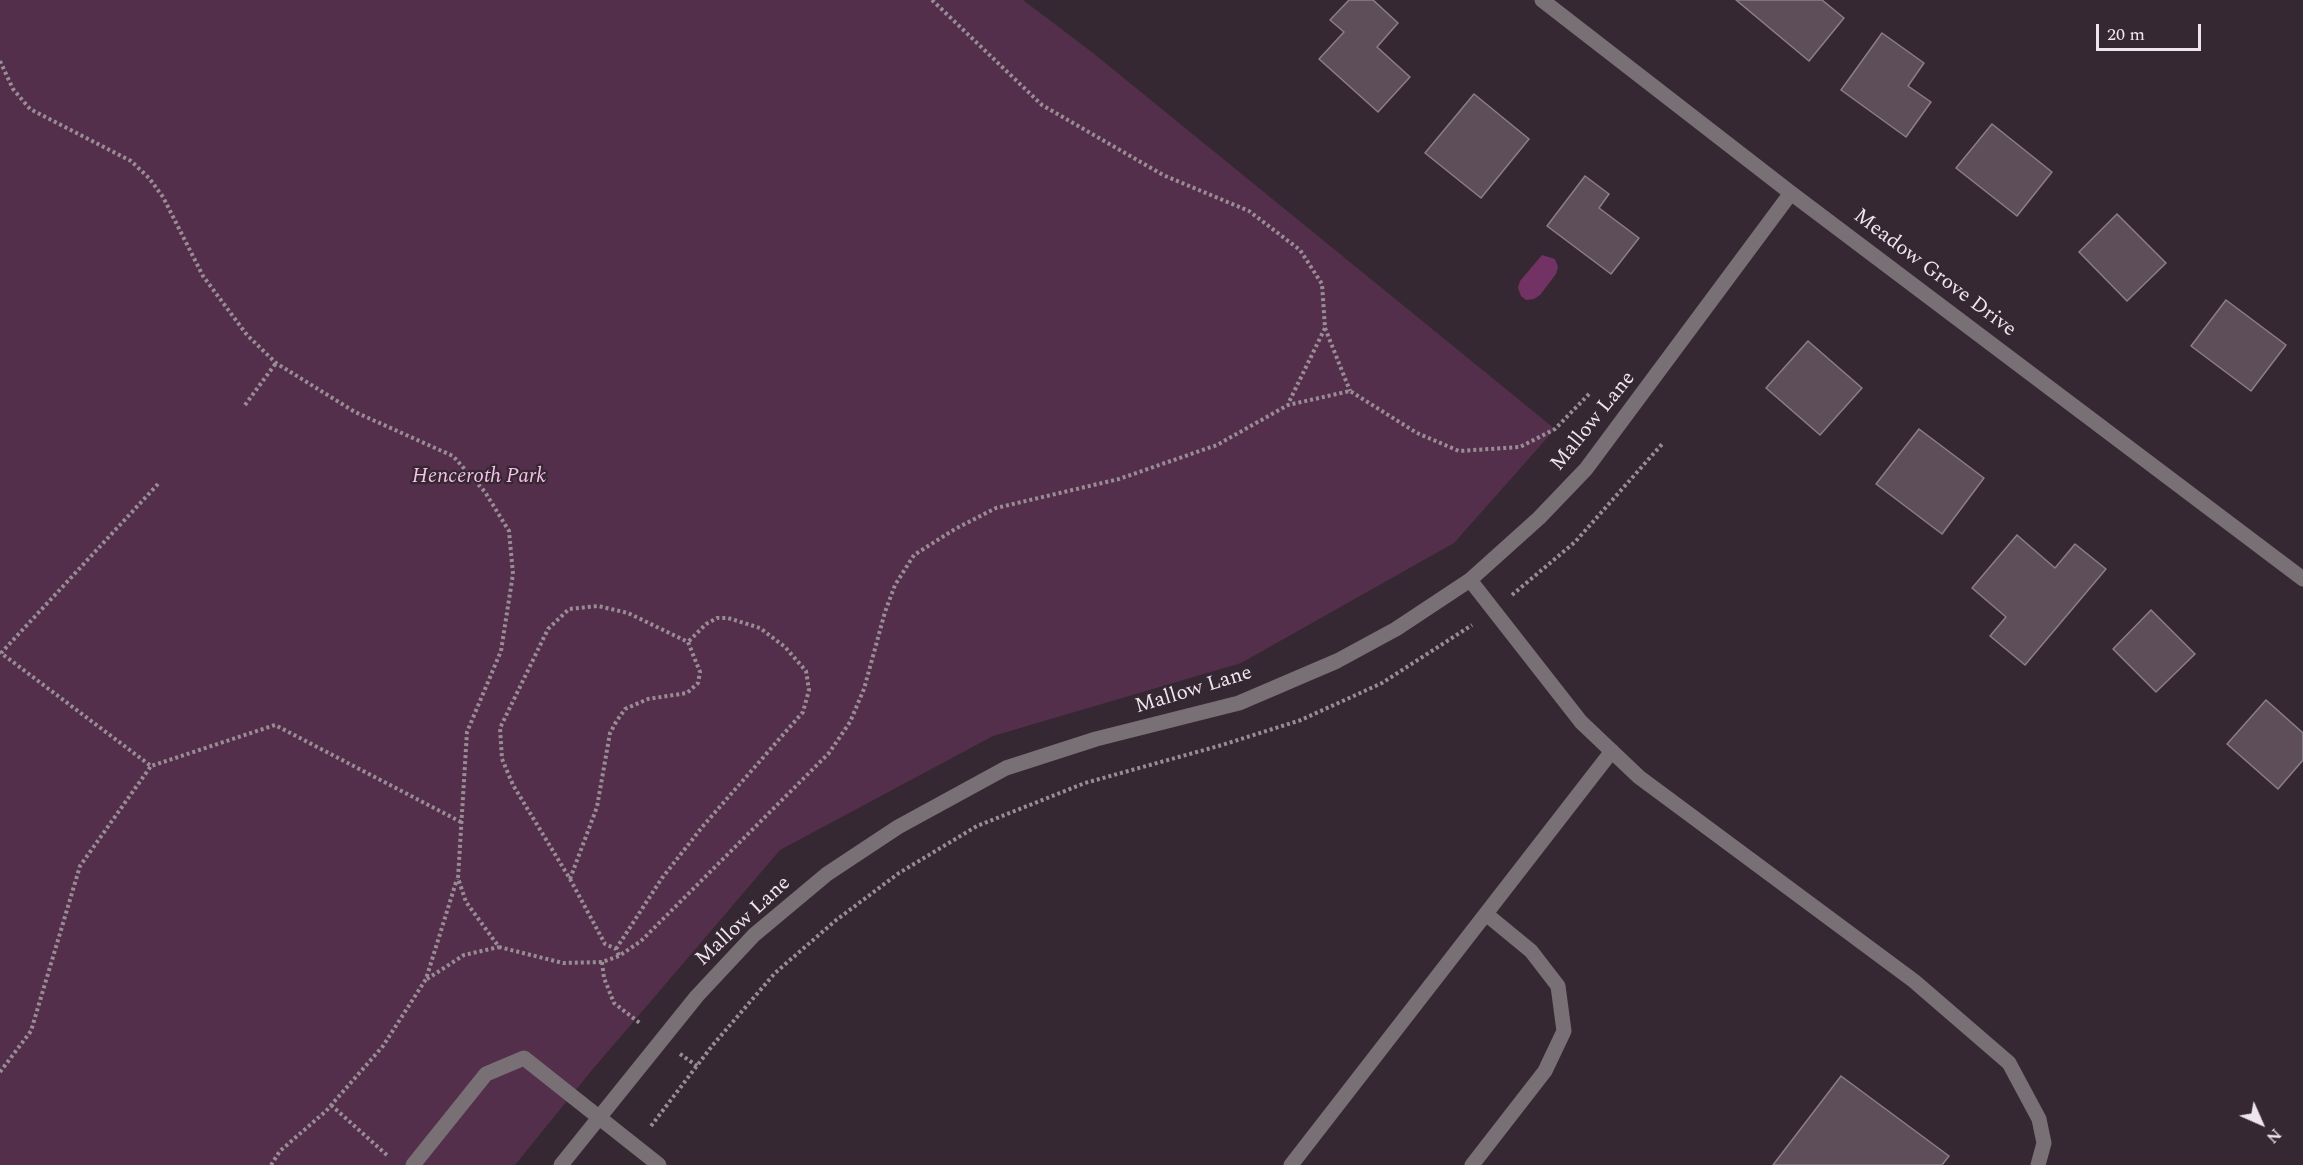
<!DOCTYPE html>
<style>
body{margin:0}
#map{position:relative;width:2303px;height:1165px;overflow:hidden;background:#362832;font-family:Spectral,serif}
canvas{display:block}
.north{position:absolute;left:2231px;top:1093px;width:60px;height:60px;-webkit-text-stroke:4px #362832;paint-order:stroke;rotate:135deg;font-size:16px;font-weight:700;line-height:24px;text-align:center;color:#efe5ec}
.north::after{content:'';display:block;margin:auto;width:21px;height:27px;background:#efe5ec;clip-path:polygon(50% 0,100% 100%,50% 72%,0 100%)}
.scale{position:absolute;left:2096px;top:24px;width:105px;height:27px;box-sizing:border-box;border:3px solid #efe5ec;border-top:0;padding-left:8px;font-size:18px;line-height:21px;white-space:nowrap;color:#efe5ec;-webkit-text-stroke:4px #362832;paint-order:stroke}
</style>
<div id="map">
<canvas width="2303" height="1165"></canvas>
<div class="north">N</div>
<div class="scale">20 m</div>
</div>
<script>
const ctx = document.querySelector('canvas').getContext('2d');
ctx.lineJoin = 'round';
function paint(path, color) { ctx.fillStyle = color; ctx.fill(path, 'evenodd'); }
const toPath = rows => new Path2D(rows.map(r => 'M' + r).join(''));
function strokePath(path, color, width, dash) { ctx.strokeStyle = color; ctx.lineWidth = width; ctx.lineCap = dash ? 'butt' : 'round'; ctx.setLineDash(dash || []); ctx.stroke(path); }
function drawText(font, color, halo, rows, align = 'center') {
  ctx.font = font + ' Spectral,serif'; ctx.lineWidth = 4.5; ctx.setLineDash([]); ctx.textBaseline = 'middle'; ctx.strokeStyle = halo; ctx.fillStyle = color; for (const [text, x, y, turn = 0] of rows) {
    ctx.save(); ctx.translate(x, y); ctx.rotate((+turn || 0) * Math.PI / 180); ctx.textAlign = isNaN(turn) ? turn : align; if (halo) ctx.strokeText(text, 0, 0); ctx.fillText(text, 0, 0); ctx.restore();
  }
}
paint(toPath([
 [0,0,1023,0,1093,53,1555,429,1454,543,1241,663,993,736,780,850,592,1070,515,1165,0,1165]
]), '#542f4b');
paint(toPath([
 [1542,255,1555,259,1558,267,1556,274,1540,295,1534,299,1526,300,1521,296,1518,288,1520,281]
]), '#723263');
const building = toPath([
 [1349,0,1373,0,1398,23,1377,47,1410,77,1378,112,1319,59,1344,32,1330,20,1349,0],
 [1736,0,1822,0,1844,18,1809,61,1736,0],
 [1882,33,1924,63,1908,86,1931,102,1906,137,1841,90,1882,33],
 [1474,94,1529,139,1481,198,1425,153,1474,94],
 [1992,124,2052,172,2017,216,1956,168,1992,124],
 [1585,176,1609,194,1599,208,1639,238,1611,274,1547,226,1585,176],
 [2117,214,2166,263,2127,301,2079,252,2117,214],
 [2226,300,2286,345,2251,391,2191,346,2226,300],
 [1808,341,1862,388,1820,435,1766,388,1808,341],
 [1919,429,1984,478,1942,534,1876,484,1919,429],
 [2017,535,2055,568,2075,544,2106,569,2025,665,1990,636,2006,617,1972,588,2017,535],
 [2151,610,2195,654,2156,692,2113,649,2151,610],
 [2266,700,2303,733,2303,760,2278,789,2227,744,2266,700],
 [1841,1076,1949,1156,1942,1165,1773,1165,1841,1076]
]);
paint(building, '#5e4e5a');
strokePath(building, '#8e7d89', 1.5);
strokePath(toPath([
 [932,0,1042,105,1163,175,1249,211,1300,250,1322,284,1325,328,1288,404],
 [0,61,13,89,30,109,131,161,149,178,163,197,203,276,247,335,276,363,355,412,453,456,485,492,509,531,513,574,501,651,467,732,458,878,466,902,499,947,563,963,602,962,619,956,641,941,829,753,850,722,864,689,885,612,895,585,914,555,955,529,996,508,1119,479,1217,445,1288,405,1350,391,1417,433,1459,451,1520,447,1555,429,1591,392],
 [1325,328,1350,391],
 [245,405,276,363],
 [158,484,1,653,151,766,275,725,461,822],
 [1512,595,1575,542,1663,443],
 [570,879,597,807,610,733,616,722,625,709,648,699,687,693,698,683,700,672,688,642,628,613,598,606,569,609,548,629,500,728,502,759,513,785,570,879,605,944,616,949,619,956],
 [616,949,662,878,703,826,803,712,809,690,806,671,785,647,760,628,728,618,717,618,706,624,688,642],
 [602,962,604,978,614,1003,641,1024],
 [427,979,464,955,499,947],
 [680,1054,697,1066],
 [0,1072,31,1031,80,866,151,766],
 [331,1105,389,1157],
 [651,1126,712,1046,775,973,835,921,899,873,977,826,1085,783,1222,745,1301,720,1382,683,1472,625],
 [271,1165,280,1151,326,1111,383,1046,426,979,457,879]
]), '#998d95', 4, [3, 3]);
strokePath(toPath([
 [1542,0,1791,193,2303,579],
 [1470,580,1581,722,1639,777,1914,981,2009,1063,2039,1119,2044,1143,2038,1165],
 [413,1165,486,1074,524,1058,659,1165],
 [561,1165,697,996,754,935,827,874,898,827,1006,768,1096,739,1239,703,1337,661,1396,629,1470,580,1539,518,1586,469,1791,193],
 [1291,1165,1612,751],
 [1472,1165,1545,1071,1564,1031,1558,986,1531,951,1486,914]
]), '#787075', 15);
drawText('21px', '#efe5ec', '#362832', [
 ["Meadow Grove Drive",1934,274,37],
 ["Mallow Lane",1594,422,-51],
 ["Mallow Lane",1194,691,-17],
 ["Mallow Lane",744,922,-43]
]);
drawText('italic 21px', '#f8bfe8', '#362832', [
 ["Henceroth Park",479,478]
]);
</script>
